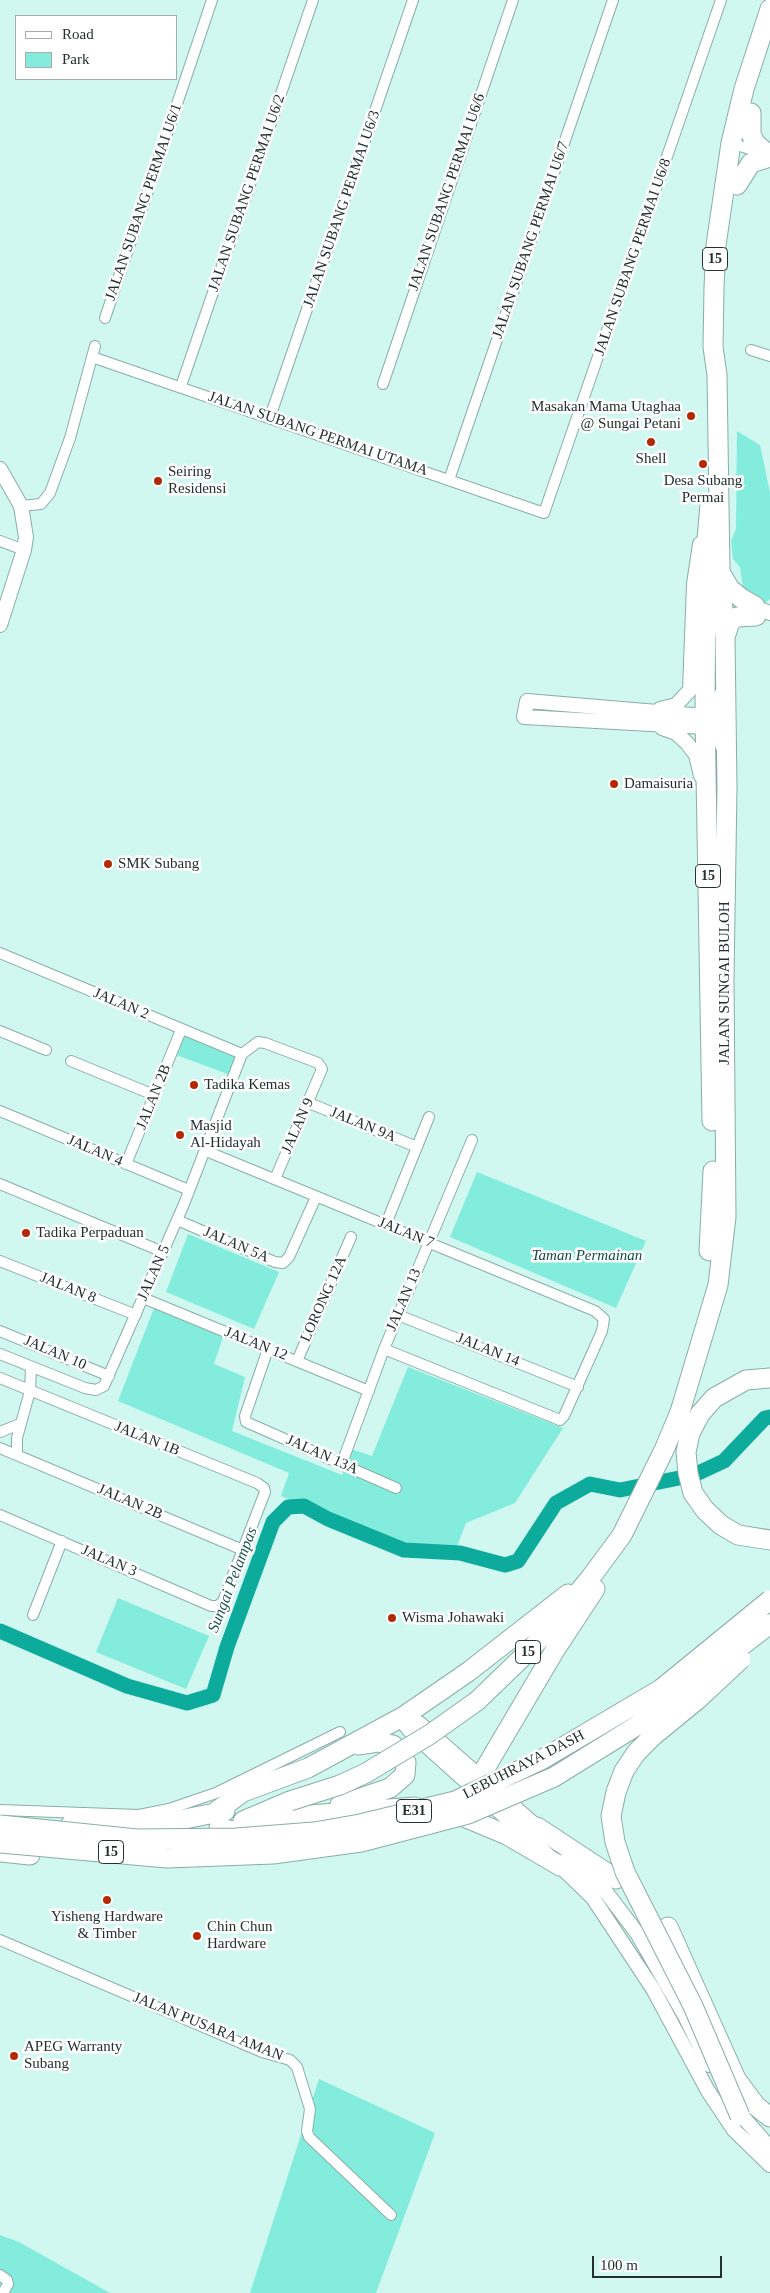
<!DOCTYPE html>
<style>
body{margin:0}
#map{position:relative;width:770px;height:2293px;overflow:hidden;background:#d0f7f0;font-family:Georgia,serif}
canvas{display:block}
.legend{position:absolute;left:15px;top:15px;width:162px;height:65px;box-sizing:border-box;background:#fff;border:1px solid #a7adab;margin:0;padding:6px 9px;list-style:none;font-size:15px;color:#22312e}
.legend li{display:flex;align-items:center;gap:10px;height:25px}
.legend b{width:25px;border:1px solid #a7adab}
.scale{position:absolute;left:592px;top:2256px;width:130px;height:22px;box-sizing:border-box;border:2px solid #22312e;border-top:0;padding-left:6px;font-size:15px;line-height:18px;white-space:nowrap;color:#22312e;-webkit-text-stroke:4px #fff;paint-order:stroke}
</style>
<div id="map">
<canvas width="770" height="2293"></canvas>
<ul class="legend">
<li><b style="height:6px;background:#fff"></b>Road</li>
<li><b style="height:14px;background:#83ecdd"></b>Park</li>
</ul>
<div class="scale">100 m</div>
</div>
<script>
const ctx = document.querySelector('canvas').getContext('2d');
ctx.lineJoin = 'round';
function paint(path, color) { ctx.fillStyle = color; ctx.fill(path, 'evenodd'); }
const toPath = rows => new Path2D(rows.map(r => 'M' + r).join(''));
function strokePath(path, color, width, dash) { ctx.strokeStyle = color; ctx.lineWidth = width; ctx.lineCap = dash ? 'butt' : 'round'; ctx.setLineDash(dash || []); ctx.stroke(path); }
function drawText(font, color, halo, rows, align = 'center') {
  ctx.font = font + ' Georgia,serif'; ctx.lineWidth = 5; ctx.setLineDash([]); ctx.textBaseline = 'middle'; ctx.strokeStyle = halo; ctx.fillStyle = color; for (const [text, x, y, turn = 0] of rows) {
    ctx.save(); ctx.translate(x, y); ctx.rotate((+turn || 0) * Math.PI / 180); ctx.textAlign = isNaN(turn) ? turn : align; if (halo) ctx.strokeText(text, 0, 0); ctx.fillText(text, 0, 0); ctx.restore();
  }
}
paint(toPath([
 [737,431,760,445,770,493,770,599,764,604,744,595,740,567,733,559,731,541,736,529],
 [184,1034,236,1054,228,1074,176,1055],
 [477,1172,646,1241,616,1308,450,1237],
 [188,1234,279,1272,254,1329,166,1292],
 [154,1308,223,1337,214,1364,245,1377,232,1431,342,1475,351,1449,372,1456,408,1367,563,1428,515,1503,466,1523,456,1549,403,1544,281,1496,289,1473,118,1401],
 [118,1598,209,1636,186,1689,96,1652],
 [319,2079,435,2133,376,2293,250,2293],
 [0,2235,19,2242,110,2293,0,2293]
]), '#83ecdd');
strokePath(toPath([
 [0,1631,127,1686,187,1703,213,1695,227,1647,273,1522,288,1507,304,1506,328,1519,404,1550,460,1553,505,1565,518,1561,556,1503,590,1484,620,1490,694,1475,724,1461,765,1418,770,1417]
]), '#0dab9c', 15);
const street = toPath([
 [731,143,759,152],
 [105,318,212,0],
 [751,350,770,356],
 [92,357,544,513,721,0],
 [383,384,513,0],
 [181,386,313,0],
 [270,417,413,0],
 [449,480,613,0],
 [21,506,41,504,50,493,70,438,95,346],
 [0,541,24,550],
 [0,953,242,1054],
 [0,1031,46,1050],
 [71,1061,154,1095],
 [309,1103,417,1147],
 [0,1111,189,1190],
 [206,1151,595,1311,604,1319,602,1331,564,1416,560,1420,384,1349],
 [126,1164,181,1030],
 [0,1184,163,1252],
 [177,1220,275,1262,283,1263,289,1257,316,1197],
 [386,1224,429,1117],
 [0,1261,136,1315],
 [143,1298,369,1391],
 [398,1315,578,1387],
 [0,1331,109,1376],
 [268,1349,245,1416,246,1422,396,1488],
 [0,1354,85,1388,96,1390,104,1386,184,1204,242,1054,258,1042,265,1043,313,1061,318,1063,322,1069,275,1179],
 [297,1361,351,1237],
 [0,1378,257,1483,264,1488,265,1492,223,1601,218,1606,211,1606,0,1515],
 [0,1432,20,1424],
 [0,1448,243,1550],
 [17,1455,17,1438,30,1391,31,1367],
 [342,1463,384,1349,472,1140],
 [33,1615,62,1541],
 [0,1810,139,1815,169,1809,216,1793,340,1732],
 [0,1940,262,2052,290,2060,297,2067,310,2109,307,2131,309,2137,391,2215],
 [0,2275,7,2280,8,2284,3,2293]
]);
const secondary = toPath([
 [0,469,21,506,26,537,24,550,0,625],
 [747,604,770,613],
 [721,695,720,705,714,717,711,722,705,727,524,717,527,701,705,716,711,722,713,725,723,747],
 [660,709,676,705,690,690,694,584,700,544],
 [662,728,676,733,687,743,696,755,701,776],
 [404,1716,406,1726,410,1731,560,1866,593,1898,653,1989,708,2091,734,2130,770,2165],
 [404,1716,419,1723,544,1833],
 [568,1854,606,1892,637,1933,685,2016,709,2065],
 [736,2109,770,2148]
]);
const highway = toPath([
 [751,113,751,134,755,143,770,156],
 [737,185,751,163,770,157],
 [710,504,706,551,705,716,712,1121],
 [720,572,730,589,741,598,755,606],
 [725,637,730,622,737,617,756,616],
 [709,1251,713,1171],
 [770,1378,746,1380,714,1398,700,1414,690,1433,686,1452,688,1473,693,1493,705,1510,721,1525,738,1535,770,1540],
 [477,1701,532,1648,591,1577,622,1535,664,1450,680,1412,718,1285,726,1217,724,979,727,787,725,637,720,571,717,375,713,347,714,288,716,245,731,143,744,89,770,9],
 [480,1777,555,1650,595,1589],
 [340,1805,390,1788,405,1775,406,1762,398,1750,393,1745,378,1742,358,1745],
 [452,1812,507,1835,560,1866],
 [214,1813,243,1792,308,1768,404,1716,468,1672,568,1594],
 [243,1821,290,1801],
 [71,1824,112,1826,154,1825,225,1811],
 [537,1827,616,1879],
 [219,1828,234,1831,251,1829,310,1815,415,1807],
 [0,1852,30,1855],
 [668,1927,736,2079,756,2106,770,2117]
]);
strokePath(street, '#89aea7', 12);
strokePath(secondary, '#89aea7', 16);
strokePath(highway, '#89aea7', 21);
strokePath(street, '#fff', 10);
strokePath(secondary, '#fff', 14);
strokePath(highway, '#fff', 19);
const highwayBridge = toPath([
 [290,1801,340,1785,366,1773,429,1735,477,1701],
 [0,1825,137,1839,236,1838,314,1832,360,1824,455,1801,541,1760,661,1689,770,1600],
 [0,1843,167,1858,273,1854,361,1842,468,1814,554,1777,638,1725,770,1624],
 [740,2116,693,2006,625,1872,615,1842,611,1816,616,1792,624,1771,636,1753,653,1736,697,1700,741,1659]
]);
strokePath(highwayBridge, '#89aea7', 21, []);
strokePath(highwayBridge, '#fff', 19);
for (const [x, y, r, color] of [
 [691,416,5,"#b42903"],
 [651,442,5,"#b42903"],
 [703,464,5,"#b42903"],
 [158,481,5,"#b42903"],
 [614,784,5,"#b42903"],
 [108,864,5,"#b42903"],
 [194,1085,5,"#b42903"],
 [180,1135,5,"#b42903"],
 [26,1233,5,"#b42903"],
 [392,1618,5,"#b42903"],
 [107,1900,5,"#b42903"],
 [197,1936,5,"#b42903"],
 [14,2056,5,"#b42903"]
]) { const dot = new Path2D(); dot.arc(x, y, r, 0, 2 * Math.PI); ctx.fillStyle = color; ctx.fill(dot); strokePath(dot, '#fff', 2); }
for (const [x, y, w] of [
 [715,259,25],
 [708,876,25],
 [528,1652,25],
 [414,1811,35],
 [111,1852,25]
]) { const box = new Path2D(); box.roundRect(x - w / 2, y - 11.5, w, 23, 4); ctx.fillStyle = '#fff'; ctx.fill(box); strokePath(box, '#22312e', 1); }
drawText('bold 14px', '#22312e', null, [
 ["15",715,259],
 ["15",708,876],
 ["15",528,1652],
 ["E31",414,1811],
 ["15",111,1852]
]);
drawText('15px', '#22312e', '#fff', [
 ["JALAN SUBANG PERMAI U6/6",447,192,-71],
 ["JALAN SUBANG PERMAI U6/2",247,193,-71],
 ["JALAN SUBANG PERMAI U6/1",144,202,-71],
 ["JALAN SUBANG PERMAI U6/3",342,209,-71],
 ["JALAN SUBANG PERMAI U6/7",531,240,-71],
 ["JALAN SUBANG PERMAI U6/8",633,257,-71],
 ["JALAN SUBANG PERMAI UTAMA",318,434,19],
 ["JALAN SUNGAI BULOH",725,983,-90],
 ["JALAN 2",121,1004,23],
 ["JALAN 2B",154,1097,-68],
 ["JALAN 9A",363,1125,22],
 ["JALAN 9",298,1126,-66],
 ["JALAN 4",95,1151,23],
 ["JALAN 7",406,1233,22],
 ["JALAN 5A",236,1245,23],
 ["JALAN 5",154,1273,-66],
 ["JALAN 8",68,1288,22],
 ["LORONG 12A",324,1299,-66],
 ["JALAN 13",404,1300,-67],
 ["JALAN 12",256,1344,22],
 ["JALAN 14",488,1350,22],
 ["JALAN 10",55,1353,23],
 ["JALAN 1B",147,1439,22],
 ["JALAN 13A",322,1455,24],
 ["JALAN 2B",130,1502,23],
 ["JALAN 3",109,1561,23],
 ["LEBUHRAYA DASH",524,1765,-27],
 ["JALAN PUSARA AMAN",208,2027,22]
]);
drawText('15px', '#22312e', '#fff', [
 ["Masakan Mama Utaghaa",681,407,"right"],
 ["@ Sungai Petani",681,424,"right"],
 ["Shell",651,459,"center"],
 ["Seiring",168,472],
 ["Residensi",168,489],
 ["Desa Subang",703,481,"center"],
 ["Permai",703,498,"center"],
 ["Damaisuria",624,784],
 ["SMK Subang",118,864],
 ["Tadika Kemas",204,1085],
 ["Masjid",190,1126],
 ["Al-Hidayah",190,1143],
 ["Tadika Perpaduan",36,1233],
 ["Wisma Johawaki",402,1618],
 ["Yisheng Hardware",107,1917,"center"],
 ["& Timber",107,1934,"center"],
 ["Chin Chun",207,1927],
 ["Hardware",207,1944],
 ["APEG Warranty",24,2047],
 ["Subang",24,2064]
], 'left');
drawText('italic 15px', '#114a44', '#fff', [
 ["Taman Permainan",587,1256]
]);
drawText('italic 16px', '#215851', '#fff', [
 ["Sungai Pelampas",233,1580,-69]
]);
</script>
